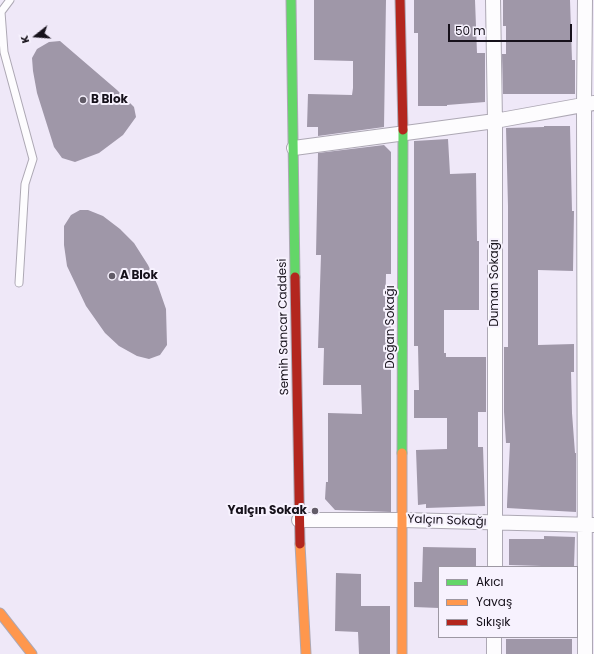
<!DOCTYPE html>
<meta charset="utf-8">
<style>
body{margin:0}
#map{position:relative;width:594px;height:654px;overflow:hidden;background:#efe8f8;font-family:Poppins,sans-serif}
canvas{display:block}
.legend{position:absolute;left:438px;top:566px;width:140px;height:72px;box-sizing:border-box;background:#f7f2fe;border:1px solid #9d98a3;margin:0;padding:5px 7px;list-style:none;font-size:12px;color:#16111b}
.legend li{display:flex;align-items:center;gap:8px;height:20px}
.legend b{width:20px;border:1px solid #9d98a3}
.north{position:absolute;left:16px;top:16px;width:40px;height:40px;-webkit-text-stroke:3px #f7f2fe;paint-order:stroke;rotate:253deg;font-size:11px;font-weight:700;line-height:16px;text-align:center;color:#16111b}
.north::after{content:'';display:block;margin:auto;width:14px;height:18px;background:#16111b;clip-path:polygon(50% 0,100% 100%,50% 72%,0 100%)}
.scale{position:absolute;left:448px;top:24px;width:124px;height:18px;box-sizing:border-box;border:2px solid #16111b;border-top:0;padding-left:5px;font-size:12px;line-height:14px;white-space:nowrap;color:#16111b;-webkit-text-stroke:3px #f7f2fe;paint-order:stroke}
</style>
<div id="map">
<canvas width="594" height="654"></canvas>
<ul class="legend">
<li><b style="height:5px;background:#63d668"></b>Akıcı</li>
<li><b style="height:5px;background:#ff974d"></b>Yavaş</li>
<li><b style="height:5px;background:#b3261e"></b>Sıkışık</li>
</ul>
<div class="north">K</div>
<div class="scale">50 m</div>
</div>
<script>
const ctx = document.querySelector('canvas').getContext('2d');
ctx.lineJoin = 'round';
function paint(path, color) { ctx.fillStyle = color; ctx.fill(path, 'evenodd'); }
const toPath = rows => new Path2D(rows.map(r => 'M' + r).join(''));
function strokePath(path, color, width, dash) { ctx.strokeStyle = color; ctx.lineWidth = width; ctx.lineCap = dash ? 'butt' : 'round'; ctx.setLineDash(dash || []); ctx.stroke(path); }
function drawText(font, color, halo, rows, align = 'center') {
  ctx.font = font + ' Poppins,sans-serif'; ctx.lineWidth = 4; ctx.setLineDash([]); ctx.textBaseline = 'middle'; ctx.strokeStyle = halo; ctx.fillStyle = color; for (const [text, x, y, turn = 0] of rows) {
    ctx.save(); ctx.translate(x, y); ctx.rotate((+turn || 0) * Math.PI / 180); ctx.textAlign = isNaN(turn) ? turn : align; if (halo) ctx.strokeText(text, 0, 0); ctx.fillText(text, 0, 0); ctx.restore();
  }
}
paint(toPath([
 [314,0,386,0,384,127,318,136,318,127,307,127,308,94,352,95,353,88,353,61,314,60],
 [414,0,475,0,477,53,485,53,485,102,447,105,447,106,418,106,418,33,414,33],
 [503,0,570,0,572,60,575,60,575,94,503,94,502,54,506,54,506,26,503,26],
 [60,41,117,90,134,107,136,117,123,135,99,153,75,162,62,158,54,147,37,93,33,71,32,58,37,49,49,42],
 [544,126,570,126,572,211,574,211,573,271,538,270,538,345,574,344,574,372,571,372,572,413,575,453,576,453,576,512,507,508,507,505,510,443,506,443,504,412,504,347,508,347,508,206,506,128,544,127],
 [448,139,450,174,476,173,477,241,479,241,479,310,444,310,444,353,446,353,446,357,486,357,486,412,478,412,478,447,483,447,485,506,426,508,426,504,418,505,416,450,447,449,447,418,414,418,414,390,419,390,418,346,414,346,414,141],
 [384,145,391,152,391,274,386,274,385,321,391,321,391,512,335,510,325,499,326,482,328,482,328,413,362,414,361,385,323,385,324,348,318,348,321,255,316,255,318,153],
 [80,210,88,210,103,216,120,229,134,243,148,265,158,286,166,309,167,345,160,355,149,359,137,356,119,346,105,333,86,306,67,266,64,245,64,226,71,215],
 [544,536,575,537,574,567,509,565,509,539,544,539],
 [423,547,476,548,476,567,439,567,439,608,414,607,414,582,422,582],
 [336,573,361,574,361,606,390,606,390,654,359,654,358,632,335,631],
 [506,639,572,639,572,654,506,654]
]), '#9f97a8');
const lane = toPath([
 [10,0,1,12,4,52,33,159,25,184,19,283]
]);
const street = toPath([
 [493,0,495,121,495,567],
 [294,148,495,121,594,103],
 [299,520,403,520,594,525],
 [494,654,494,637],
 [585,654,584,104,585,0]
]);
const fast = toPath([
 [291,0,295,277],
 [402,453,403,130]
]);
const slow = toPath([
 [300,544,306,654],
 [0,613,32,654],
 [402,654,402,453]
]);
const jam = toPath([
 [400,0,403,130],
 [295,277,300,544]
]);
strokePath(lane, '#ada8b4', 9);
strokePath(street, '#ada8b4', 16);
strokePath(fast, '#ada8b4', 11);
strokePath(slow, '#ada8b4', 11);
strokePath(jam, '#ada8b4', 11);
strokePath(lane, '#fdfcfe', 7);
strokePath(street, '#fdfcfe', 14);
strokePath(fast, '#63d668', 9);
strokePath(slow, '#ff974d', 9);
strokePath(jam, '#b3261e', 9);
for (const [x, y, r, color] of [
 [83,100,4,"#625c68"],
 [112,276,4,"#625c68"],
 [315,511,4,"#625c68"]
]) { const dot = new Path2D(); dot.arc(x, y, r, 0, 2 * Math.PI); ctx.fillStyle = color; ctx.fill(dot); strokePath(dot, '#f7f2fe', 1.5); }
drawText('bold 12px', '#16111b', '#f7f2fe', [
 ["B Blok",91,100],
 ["A Blok",120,276],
 ["Yalçın Sokak",307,511,"right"]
], 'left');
drawText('12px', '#16111b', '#f7f2fe', [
 ["Duman Sokağı",495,283,-90],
 ["Semih Sancar Caddesi",284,327,-91],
 ["Doğan Sokağı",391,327,-90],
 ["Yalçın Sokağı",447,521,2]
]);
</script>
